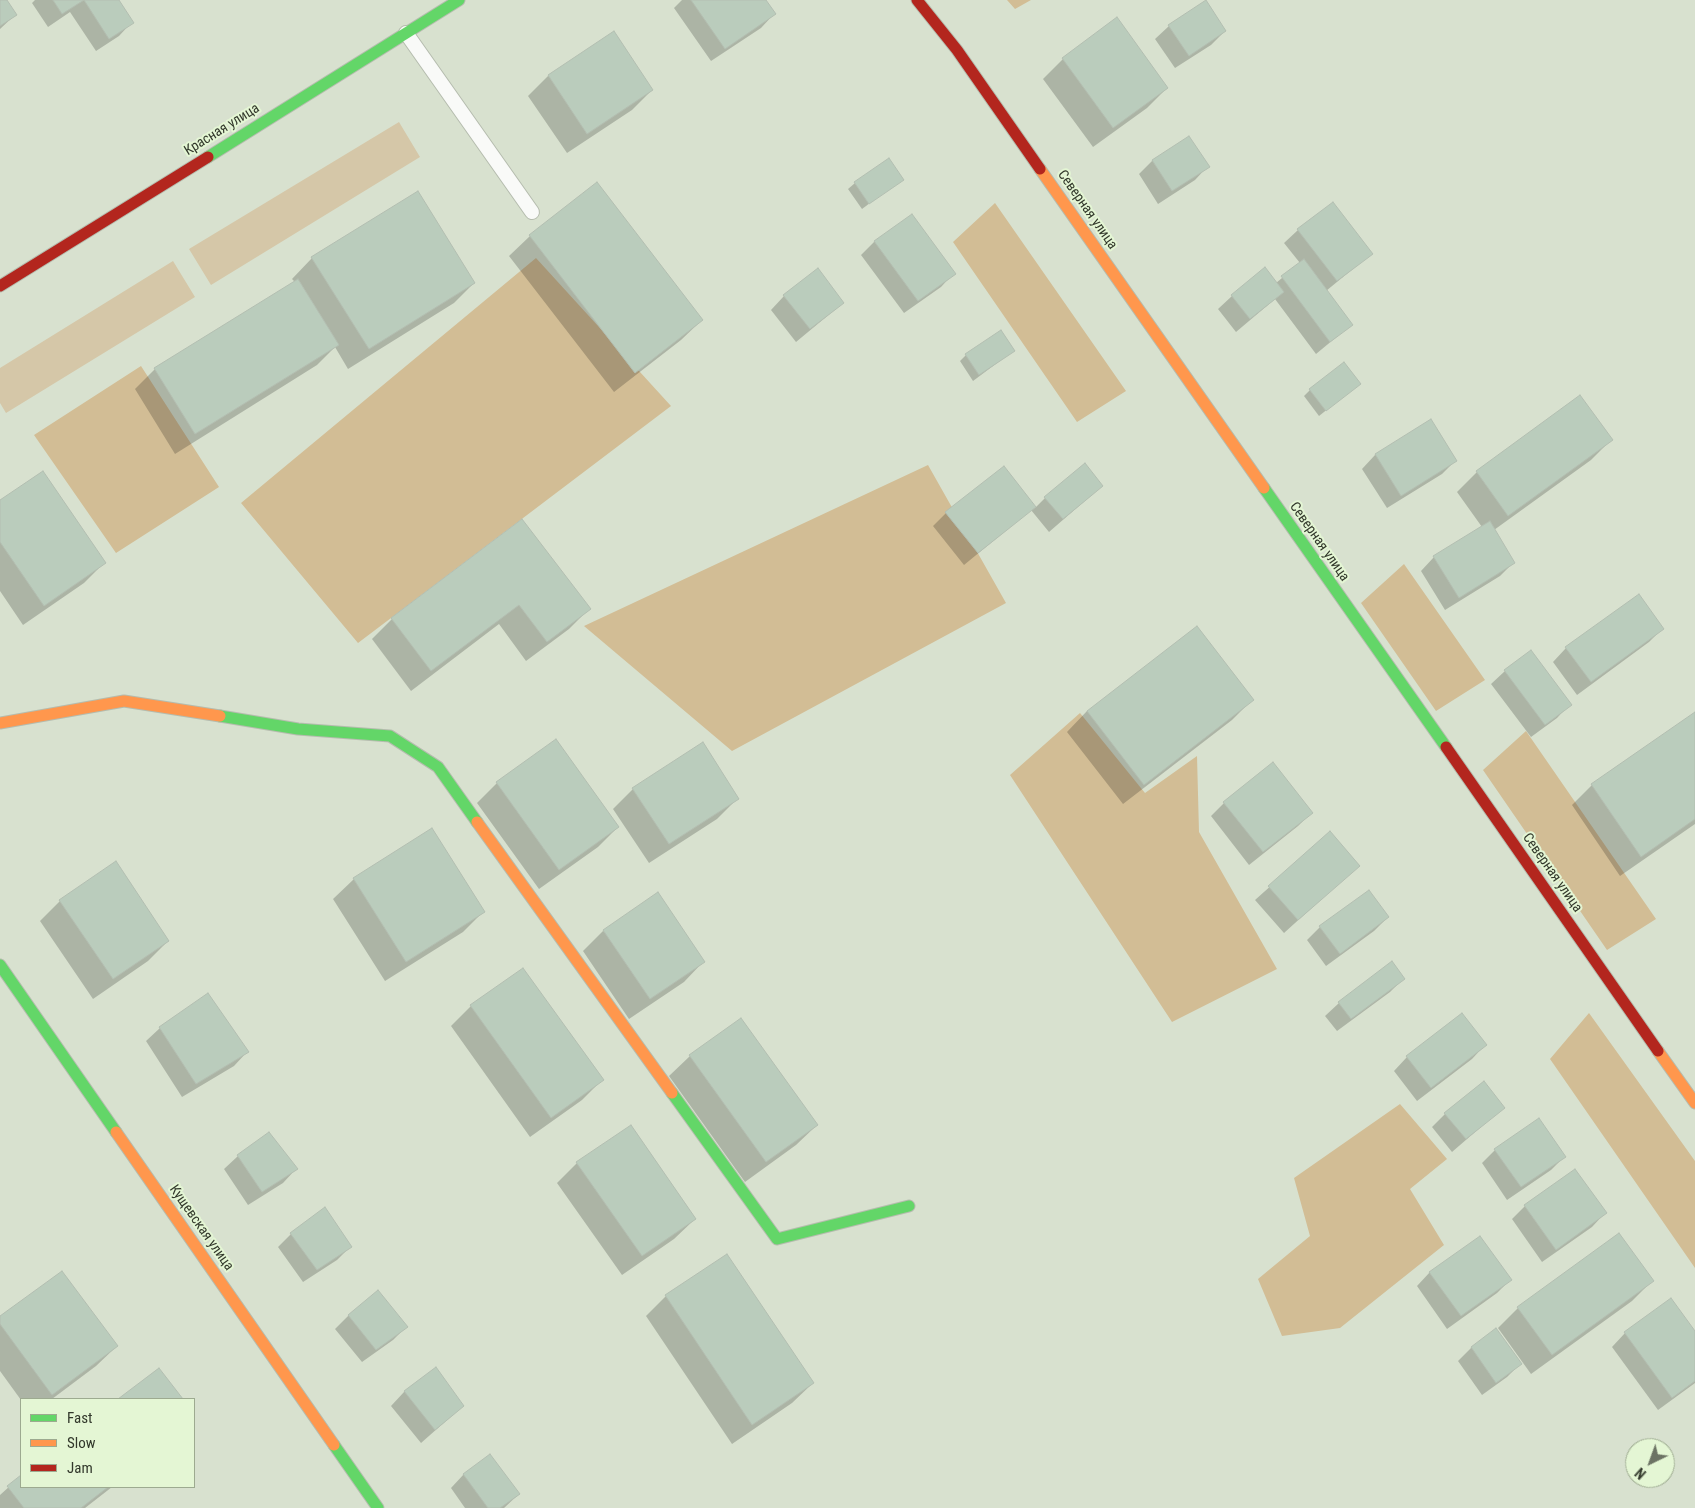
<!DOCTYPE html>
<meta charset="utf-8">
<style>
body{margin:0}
#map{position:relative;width:1695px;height:1508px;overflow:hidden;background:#d8e1cf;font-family:"Roboto Condensed",sans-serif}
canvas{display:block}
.legend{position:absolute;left:20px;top:1398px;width:175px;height:90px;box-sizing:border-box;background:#e4f6d4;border:1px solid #9daa90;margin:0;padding:6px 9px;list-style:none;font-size:15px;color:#32382b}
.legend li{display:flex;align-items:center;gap:10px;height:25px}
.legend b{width:25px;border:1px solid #9daa90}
.north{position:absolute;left:1625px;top:1438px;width:50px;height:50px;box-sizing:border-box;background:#e4f6d4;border:1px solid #9daa90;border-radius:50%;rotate:222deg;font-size:14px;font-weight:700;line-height:20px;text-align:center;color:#32382b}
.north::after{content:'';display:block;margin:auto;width:18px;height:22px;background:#6c7364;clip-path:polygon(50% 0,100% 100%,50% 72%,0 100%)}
</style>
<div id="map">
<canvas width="1695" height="1508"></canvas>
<ul class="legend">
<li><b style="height:6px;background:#63d668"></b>Fast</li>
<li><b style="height:6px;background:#ff974d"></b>Slow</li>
<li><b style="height:6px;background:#b3261e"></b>Jam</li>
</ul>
<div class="north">N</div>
</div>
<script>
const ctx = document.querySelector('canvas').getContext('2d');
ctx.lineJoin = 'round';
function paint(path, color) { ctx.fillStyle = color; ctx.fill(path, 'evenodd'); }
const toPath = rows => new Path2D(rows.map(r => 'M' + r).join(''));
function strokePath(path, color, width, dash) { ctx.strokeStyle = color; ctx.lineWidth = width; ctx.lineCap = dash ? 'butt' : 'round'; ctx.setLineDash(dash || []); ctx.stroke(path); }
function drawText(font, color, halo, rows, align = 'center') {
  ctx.font = font + ' "Roboto Condensed",sans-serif'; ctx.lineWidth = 4; ctx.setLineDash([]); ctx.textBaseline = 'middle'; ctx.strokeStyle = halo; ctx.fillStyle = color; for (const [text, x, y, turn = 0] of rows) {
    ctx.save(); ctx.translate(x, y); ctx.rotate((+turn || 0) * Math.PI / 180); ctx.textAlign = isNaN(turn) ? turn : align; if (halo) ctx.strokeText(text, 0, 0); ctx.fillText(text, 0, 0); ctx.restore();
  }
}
paint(toPath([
 [399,122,420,157,211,285,189,249],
 [173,261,195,297,6,413,0,403,0,368]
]), '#d5c7a8');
paint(toPath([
 [1007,0,1031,0,1015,9],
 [995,203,1126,391,1077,422,953,242],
 [536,258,671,406,358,643,241,503],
 [141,366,219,487,116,553,34,435],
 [928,465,1006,603,732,751,584,626],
 [1404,564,1485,680,1436,711,1361,603],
 [1080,713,1145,793,1197,756,1199,832,1277,969,1172,1022,1010,775],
 [1526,731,1656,919,1607,950,1483,770],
 [1589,1013,1695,1161,1695,1268,1550,1059],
 [1400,1104,1447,1159,1410,1189,1444,1245,1340,1328,1282,1336,1258,1279,1310,1236,1294,1178]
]), '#d2bd95');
paint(toPath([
 [0,0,6,0,15,15,0,29],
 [35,0,117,0,132,22,119,36,96,51,70,12,48,27,32,3],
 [682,0,764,0,774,14,761,28,711,61,674,8],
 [1169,26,1225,31,1211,45,1175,68,1155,39],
 [1063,59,1167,88,1147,108,1093,147,1043,79],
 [548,76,652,90,632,110,567,153,528,96],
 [1189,137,1208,166,1195,180,1158,204,1139,174,1152,161],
 [902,179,862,209,848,189,855,183],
 [597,184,702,320,681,340,614,392,509,256,530,236],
 [912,216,954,273,941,287,904,313,861,255,874,242],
 [1298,230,1371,254,1326,291,1351,325,1316,354,1275,299,1236,332,1218,309,1232,296,1276,283,1300,263,1284,243],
 [312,258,474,283,454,303,348,369,335,347,317,365,175,454,135,389,155,369,295,282,292,279],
 [784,296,843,303,796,342,771,310],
 [1013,351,973,381,960,361,966,355],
 [1359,384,1319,416,1304,396,1310,390],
 [1580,397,1611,440,1591,460,1494,530,1514,562,1500,576,1445,610,1421,571,1434,557,1482,527,1457,492,1477,472],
 [1431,421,1455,461,1442,474,1387,508,1362,469,1375,455],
 [1003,468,1035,508,1045,498,1102,486,1049,532,1031,510,964,565,933,526,946,513],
 [0,502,104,563,84,583,23,625,0,591],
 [522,521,589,609,569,629,526,661,499,624,411,691,372,639,392,619],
 [1662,629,1649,642,1577,695,1553,662,1566,648],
 [1531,652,1570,704,1557,718,1531,737,1491,684,1505,671],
 [1252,700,1232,720,1123,804,1067,732,1087,711],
 [1695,714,1695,824,1620,876,1572,805,1592,785],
 [497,783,618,827,598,847,539,889,477,803],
 [633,789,738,798,717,819,649,863,613,809],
 [1224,803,1311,813,1298,826,1249,865,1211,816],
 [1330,833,1358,866,1284,933,1255,900],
 [354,879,483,912,463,932,385,981,333,899],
 [60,901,168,941,148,961,93,999,40,921],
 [1388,917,1374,931,1326,966,1307,940,1320,927],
 [603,931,704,961,684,982,629,1019,583,951],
 [1403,979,1390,992,1337,1031,1325,1016,1339,1003],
 [471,1006,602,1080,582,1100,530,1137,451,1026],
 [1461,1015,1485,1045,1472,1059,1417,1101,1394,1071,1407,1057],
 [741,1020,817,1125,796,1145,745,1182,669,1076,690,1056],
 [160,1028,247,1052,234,1066,182,1097,146,1041],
 [1504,1107,1452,1152,1432,1127,1445,1114],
 [1495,1150,1564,1157,1551,1170,1507,1200,1482,1163],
 [238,1156,296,1169,283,1183,248,1205,224,1169],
 [577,1163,695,1219,674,1239,622,1275,557,1183],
 [1525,1206,1605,1213,1592,1227,1542,1262,1512,1219],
 [291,1234,350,1247,337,1260,303,1282,278,1247],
 [1430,1272,1510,1280,1497,1293,1447,1329,1417,1286],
 [1652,1281,1632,1301,1531,1374,1498,1328,1518,1308],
 [666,1296,813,1383,792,1403,732,1444,646,1316],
 [349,1315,406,1327,393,1340,362,1362,335,1329],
 [0,1318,117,1346,96,1366,52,1399,21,1400,0,1371],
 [1496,1330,1520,1364,1507,1377,1482,1395,1458,1361,1471,1348],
 [1625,1333,1695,1333,1695,1383,1658,1410,1612,1347],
 [158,1369,182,1399,120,1399],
 [436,1369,463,1406,421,1443,391,1406,404,1392],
 [464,1474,519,1494,504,1508,465,1508,451,1488],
 [21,1476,21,1487,112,1487,85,1508,0,1508,0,1495]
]), '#0003');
const building = toPath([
 [0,0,7,0,17,15,0,26,0,0],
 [53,0,84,0,62,14,53,0],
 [84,0,119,0,134,23,109,39,84,0],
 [691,0,766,0,776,14,725,49,691,0],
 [1206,0,1226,31,1189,56,1168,25,1206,0],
 [1117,17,1168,88,1113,128,1062,58,1117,17],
 [614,31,653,90,587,134,548,75,614,31],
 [1189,136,1210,167,1172,191,1152,160,1189,136],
 [889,158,904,180,869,204,854,182,889,158],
 [597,182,703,320,635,373,529,235,597,182],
 [418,191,475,283,369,349,311,257,418,191],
 [1333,202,1373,254,1337,281,1297,229,1333,202],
 [912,214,956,274,918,301,874,241,912,214],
 [1304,259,1353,325,1330,342,1281,276,1304,259],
 [1265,267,1284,292,1250,319,1231,295,1265,267],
 [818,268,844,303,810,329,783,295,818,268],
 [298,279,339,345,195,434,154,368,298,279],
 [1001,330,1015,351,979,375,965,354,1001,330],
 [1344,362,1361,384,1326,411,1309,389,1344,362],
 [1580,395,1613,440,1508,516,1476,471,1580,395],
 [1431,419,1457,461,1401,496,1375,454,1431,419],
 [1085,463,1103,486,1063,519,1044,497,1085,463],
 [1004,466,1036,507,978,553,945,512,1004,466],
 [43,471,106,563,44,606,0,542,0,500,43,471],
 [522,519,591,609,547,642,519,605,431,671,391,618,522,519],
 [1490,521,1515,563,1459,598,1433,556,1490,521],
 [1639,594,1664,629,1591,682,1565,647,1639,594],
 [1197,626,1254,700,1144,785,1087,711,1197,626],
 [1531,650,1572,705,1545,725,1504,670,1531,650],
 [1695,712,1695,819,1641,857,1591,784,1695,712],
 [556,739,619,827,559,870,496,782,556,739],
 [703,742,739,799,669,844,632,788,703,742],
 [1273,762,1313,813,1263,852,1223,802,1273,762],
 [432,828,485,912,406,962,353,878,432,828],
 [1330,831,1360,866,1298,920,1268,886,1330,831],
 [116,861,169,941,113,979,59,900,116,861],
 [1369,890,1389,917,1340,954,1319,926,1369,890],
 [658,892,705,962,650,999,603,930,658,892],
 [1392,961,1405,979,1351,1019,1338,1002,1392,961],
 [523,968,604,1080,551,1118,470,1005,523,968],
 [208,993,249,1052,196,1084,159,1027,208,993],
 [1462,1013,1487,1045,1431,1088,1406,1056,1462,1013],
 [741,1018,818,1125,766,1162,689,1055,741,1018],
 [1484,1081,1505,1108,1466,1139,1444,1113,1484,1081],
 [1539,1118,1566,1157,1521,1187,1494,1149,1539,1118],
 [631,1125,696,1219,642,1256,576,1162,631,1125],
 [269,1132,298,1169,262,1192,237,1155,269,1132],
 [1575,1169,1607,1213,1556,1250,1524,1205,1575,1169],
 [325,1207,352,1247,317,1270,290,1233,325,1207],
 [1619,1233,1654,1281,1552,1355,1517,1307,1619,1233],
 [1480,1236,1512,1280,1461,1316,1429,1272,1480,1236],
 [727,1254,814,1383,752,1425,665,1295,727,1254],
 [62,1271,118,1346,52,1395,0,1324,0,1316,62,1271],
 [378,1290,408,1327,376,1350,348,1315,378,1290],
 [1671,1298,1695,1331,1695,1381,1672,1398,1624,1332,1671,1298],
 [1496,1328,1522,1364,1496,1383,1471,1347,1496,1328],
 [436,1367,464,1406,435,1430,404,1391,436,1367],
 [159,1368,183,1399,118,1399,159,1368],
 [490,1454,520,1494,500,1508,488,1508,463,1474,490,1454],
 [21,1475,21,1487,108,1487,81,1508,24,1508,7,1486,21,1475]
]);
paint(building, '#baccbc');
strokePath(building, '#b3beb1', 1);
const lane = toPath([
 [406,33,532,212]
]);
const fast = toPath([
 [208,157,459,0],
 [1264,488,1446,747],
 [220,716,298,729,390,736,438,767,477,822],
 [0,965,116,1132],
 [672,1093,777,1239,909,1206],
 [334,1445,378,1508]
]);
const slow = toPath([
 [1040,169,1264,488],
 [0,723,124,701,220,716],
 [477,822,672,1093],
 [1658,1051,1695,1103],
 [116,1132,334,1445]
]);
const jam = toPath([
 [917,0,957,50,1040,169],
 [0,286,208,157],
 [1446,747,1658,1051]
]);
strokePath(lane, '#b5bcae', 16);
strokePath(fast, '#b5bcae', 13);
strokePath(slow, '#b5bcae', 13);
strokePath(jam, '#b5bcae', 13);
strokePath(lane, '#f9faf8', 14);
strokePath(fast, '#63d668', 11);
strokePath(slow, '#ff974d', 11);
strokePath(jam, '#b3261e', 11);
drawText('14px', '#32382b', '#e4f6d4', [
 ["Красная улица",222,130,-32],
 ["Северная улица",1087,210,55],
 ["Северная улица",1319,542,55],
 ["Северная улица",1552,873,55],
 ["Кущевская улица",201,1228,55]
]);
</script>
